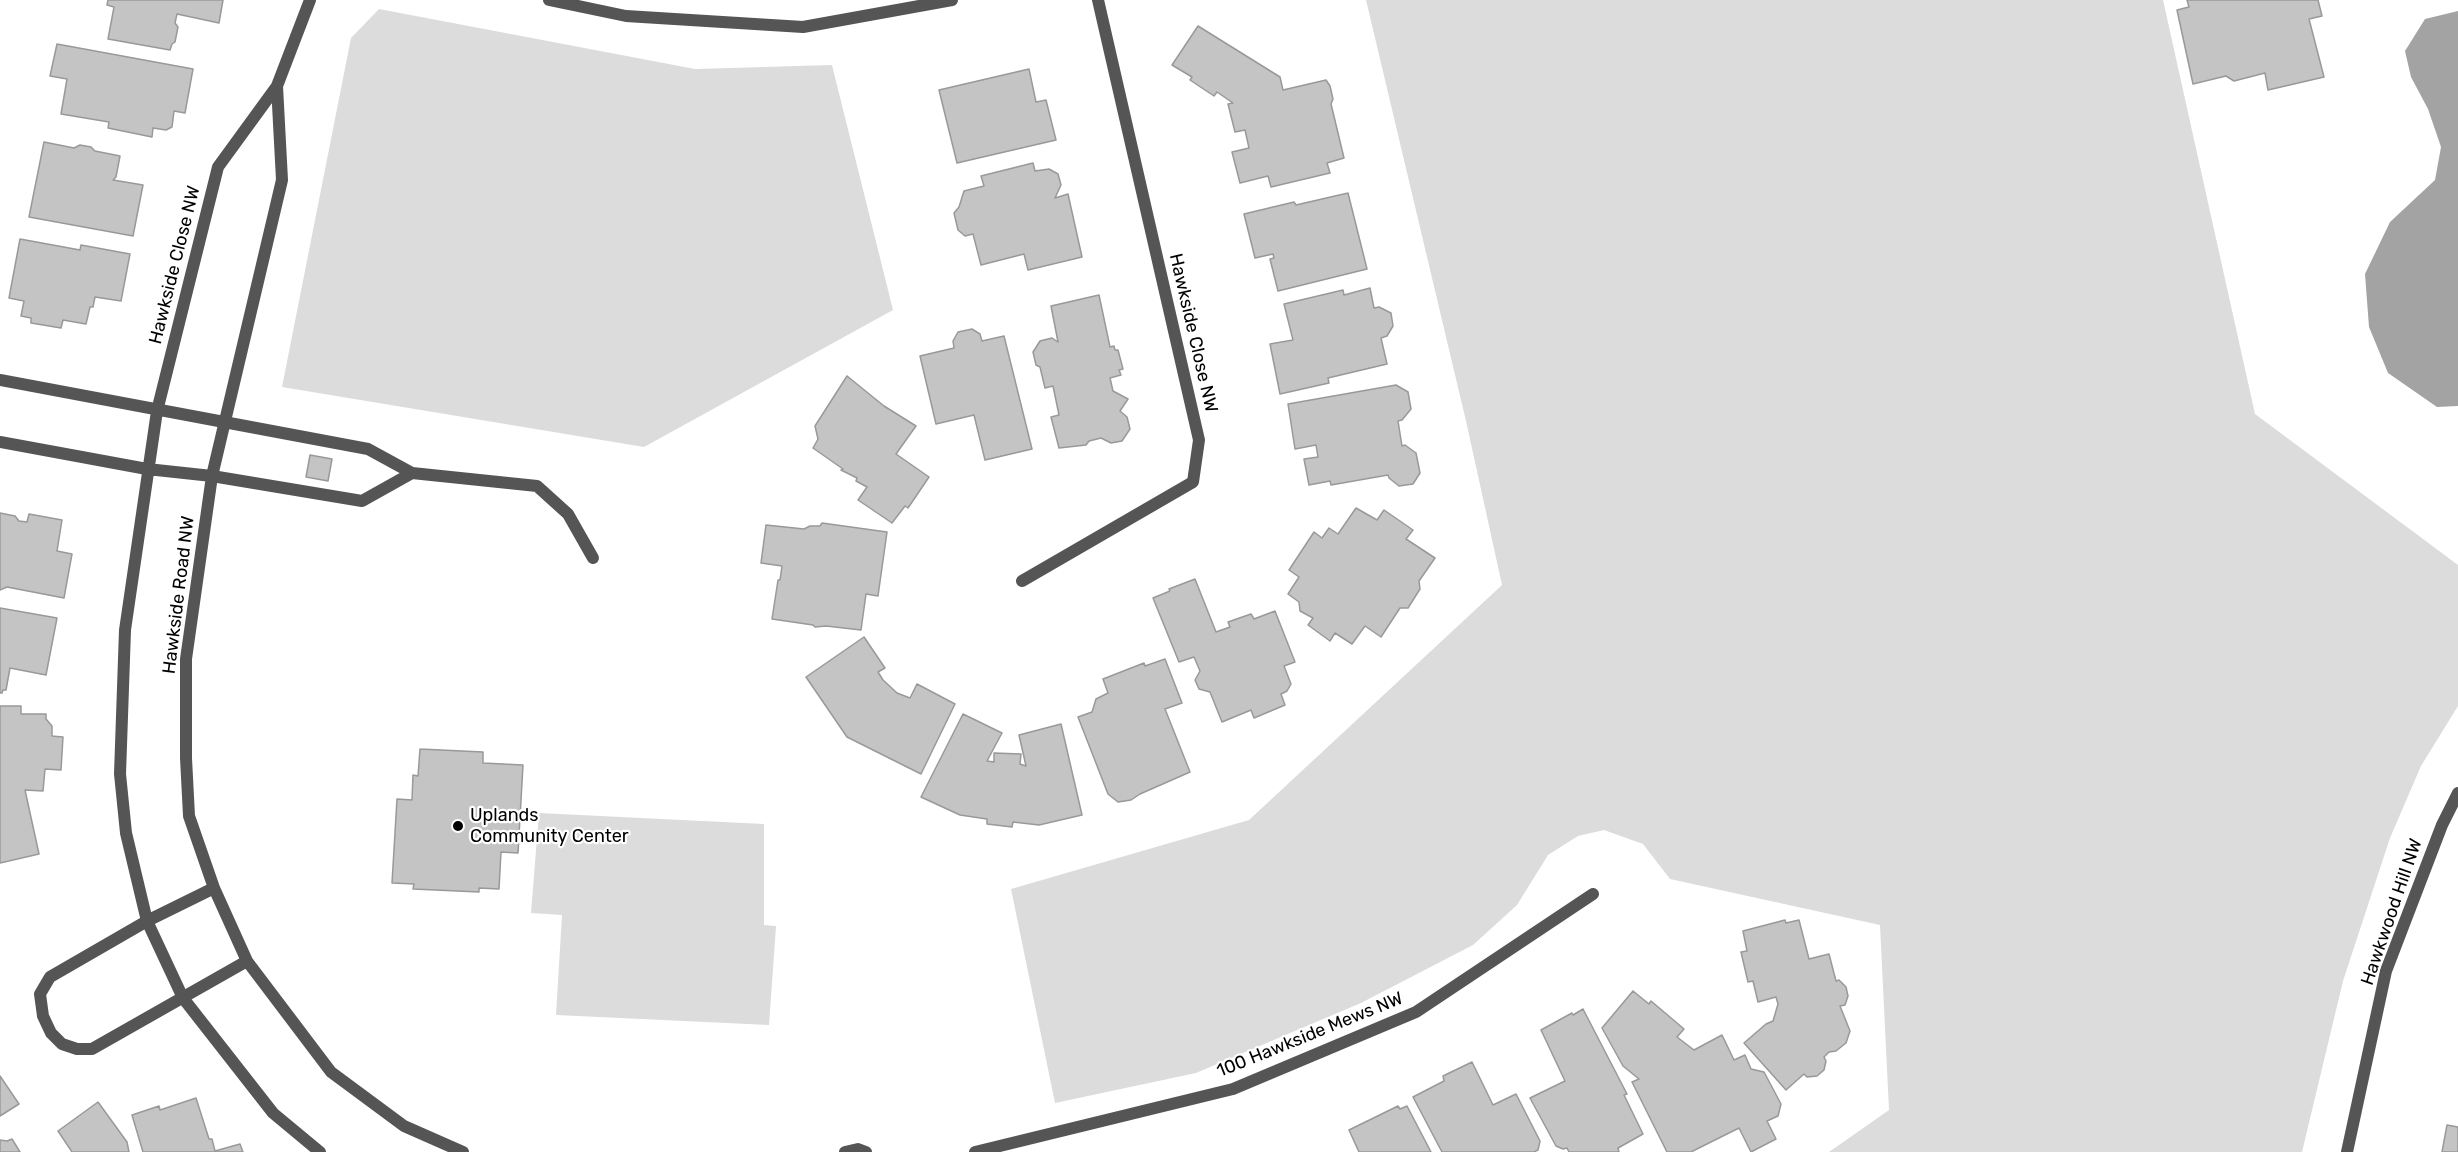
<!DOCTYPE html>
<style>
body{margin:0}
canvas{display:block;background:#fff}
</style>
<canvas width="2458" height="1152"></canvas>
<script>
const ctx = document.querySelector('canvas').getContext('2d');
ctx.lineJoin = 'round';
function paint(path, color) { ctx.fillStyle = color; ctx.fill(path, 'evenodd'); }
const toPath = rows => new Path2D(rows.map(r => 'M' + r).join(''));
function strokePath(path, color, width, dash) { ctx.strokeStyle = color; ctx.lineWidth = width; ctx.lineCap = dash ? 'butt' : 'round'; ctx.setLineDash(dash || []); ctx.stroke(path); }
function drawText(font, color, halo, rows, align = 'center') {
  ctx.font = font + ' Rubik,sans-serif'; ctx.lineWidth = 4.5; ctx.setLineDash([]); ctx.textBaseline = 'middle'; ctx.strokeStyle = halo; ctx.fillStyle = color; for (const [text, x, y, turn = 0] of rows) {
    ctx.save(); ctx.translate(x, y); ctx.rotate((+turn || 0) * Math.PI / 180); ctx.textAlign = isNaN(turn) ? turn : align; if (halo) ctx.strokeText(text, 0, 0); ctx.fillText(text, 0, 0); ctx.restore();
  }
}
paint(toPath([
 [1366,0,2163,0,2255,414,2458,565,2458,706,2421,766,2390,838,2343,981,2302,1152,1829,1152,1889,1110,1880,925,1670,879,1643,844,1604,830,1578,836,1548,855,1517,905,1473,945,1361,1003,1196,1073,1055,1103,1011,889,1249,820,1502,585,1466,421],
 [379,9,695,69,832,65,893,310,644,447,282,387,351,38],
 [539,813,764,824,764,925,776,926,769,1025,556,1015,562,915,531,913]
]), '#dcdcdc');
paint(toPath([
 [2458,11,2458,406,2437,407,2388,373,2369,327,2365,274,2390,222,2435,180,2441,147,2428,109,2411,77,2405,51,2425,19]
]), '#a3a3a3');
const building = toPath([
 [108,0,223,0,219,23,177,14,175,23,178,27,175,42,172,44,170,50,108,39,114,7,107,5,108,0],
 [2187,0,2318,0,2322,16,2309,19,2324,77,2268,90,2265,73,2234,81,2226,76,2193,84,2177,10,2189,7,2187,0],
 [1198,26,1280,77,1283,90,1326,80,1330,86,1333,99,1331,104,1344,158,1327,163,1330,173,1271,187,1268,176,1240,183,1232,152,1249,148,1245,130,1235,132,1228,104,1233,103,1217,92,1214,96,1190,80,1192,77,1172,65,1198,26],
 [57,44,193,69,185,113,174,111,172,127,166,130,153,128,152,137,108,128,109,122,61,114,67,79,50,76,57,44],
 [1029,69,1036,102,1046,100,1056,140,957,163,939,90,1029,69],
 [44,142,74,148,80,145,91,147,95,151,120,156,116,177,113,180,143,185,133,236,29,217,44,142],
 [1033,163,1035,171,1049,169,1058,174,1061,185,1055,198,1068,194,1082,257,1028,270,1024,254,981,265,973,234,965,236,958,230,954,213,959,207,964,191,984,186,981,176,1033,163],
 [1348,193,1367,269,1278,291,1270,259,1274,258,1273,254,1255,258,1244,214,1294,202,1296,205,1348,193],
 [20,239,80,250,81,245,130,254,121,301,95,297,93,307,90,307,86,324,63,320,61,328,31,323,31,318,21,316,24,301,9,298,20,239],
 [1370,288,1374,308,1379,307,1391,313,1393,326,1387,336,1381,338,1387,364,1328,378,1329,383,1280,394,1270,344,1293,340,1284,304,1343,290,1344,295,1370,288],
 [1099,295,1110,347,1114,346,1115,350,1118,350,1123,369,1119,370,1121,375,1110,378,1113,391,1128,399,1120,411,1127,417,1130,429,1122,441,1111,443,1101,438,1089,441,1086,445,1059,448,1051,417,1059,415,1053,386,1045,388,1040,367,1036,365,1033,352,1040,341,1052,338,1058,342,1051,306,1099,295],
 [972,329,980,334,982,341,1004,336,1032,449,985,460,974,415,936,424,920,356,954,348,953,341,958,332,972,329],
 [847,376,884,406,916,426,896,454,929,477,908,508,905,506,892,523,858,500,867,487,856,481,857,478,841,470,843,469,813,448,818,439,815,426,847,376],
 [1396,385,1408,392,1411,409,1402,420,1398,421,1402,446,1405,445,1416,453,1420,473,1413,484,1399,486,1389,478,1388,475,1331,485,1330,481,1309,485,1304,459,1318,457,1316,445,1295,449,1288,404,1396,385],
 [310,455,332,459,328,481,306,477,310,455],
 [1356,508,1377,520,1384,510,1413,530,1406,539,1435,558,1419,581,1420,589,1408,608,1400,608,1381,637,1365,626,1352,644,1335,633,1330,641,1308,625,1313,618,1300,611,1299,602,1288,594,1299,577,1289,570,1314,532,1322,538,1329,528,1338,534,1356,508],
 [0,513,15,516,19,521,27,522,29,514,62,520,57,551,72,554,64,598,7,587,0,590,0,513],
 [822,523,887,532,878,596,866,594,861,630,826,626,815,627,813,625,772,619,778,580,780,580,782,566,761,563,766,525,804,529,810,526,820,526,822,523],
 [1195,579,1216,632,1230,627,1228,622,1251,614,1254,619,1275,611,1295,662,1284,666,1291,684,1287,691,1281,694,1285,705,1254,718,1251,710,1222,722,1210,692,1199,689,1195,680,1200,671,1194,657,1179,662,1153,598,1170,591,1169,589,1195,579],
 [0,608,57,618,46,675,10,668,6,690,3,690,2,693,0,693,0,608],
 [864,637,885,668,878,672,883,680,897,693,910,698,917,684,955,704,921,774,847,737,806,677,864,637],
 [1165,659,1182,703,1165,709,1190,772,1140,794,1131,800,1118,802,1108,794,1078,717,1092,712,1096,699,1108,693,1103,679,1144,663,1145,666,1165,659],
 [0,706,21,706,21,714,46,714,46,719,52,726,52,736,63,737,61,770,45,769,43,791,25,790,39,854,0,863,0,706],
 [963,714,1002,733,987,761,994,762,994,753,1021,754,1020,764,1026,766,1019,735,1061,724,1082,815,1039,825,1013,822,1012,827,987,824,987,819,960,815,921,797,963,714],
 [420,749,483,752,483,763,523,765,518,853,501,852,499,889,479,888,479,892,413,889,414,884,392,883,397,799,412,800,413,775,418,776,420,749],
 [1785,920,1786,923,1799,920,1809,959,1829,954,1836,981,1839,980,1846,987,1848,996,1845,1005,1840,1006,1850,1031,1846,1043,1836,1051,1829,1052,1824,1057,1826,1061,1824,1070,1817,1076,1807,1077,1804,1074,1786,1090,1744,1043,1766,1024,1773,1021,1778,1004,1776,997,1758,1002,1753,981,1748,982,1741,952,1747,951,1743,931,1785,920],
 [1633,991,1649,1004,1651,1001,1684,1029,1677,1037,1694,1050,1722,1035,1734,1060,1745,1055,1751,1069,1764,1072,1781,1104,1778,1116,1767,1121,1776,1139,1751,1152,1739,1128,1691,1152,1667,1152,1632,1082,1639,1079,1623,1066,1602,1028,1633,991],
 [1583,1009,1627,1094,1624,1095,1643,1134,1618,1148,1619,1152,1569,1152,1567,1148,1563,1149,1556,1146,1530,1098,1565,1081,1541,1030,1572,1013,1573,1015,1583,1009],
 [1472,1062,1493,1105,1516,1094,1540,1141,1538,1150,1534,1152,1442,1152,1413,1097,1444,1081,1443,1076,1472,1062],
 [0,1076,19,1104,0,1116,0,1076],
 [196,1098,209,1139,212,1139,215,1151,240,1144,243,1152,143,1152,132,1115,159,1106,160,1110,196,1098],
 [98,1102,127,1142,129,1152,72,1152,58,1131,98,1102],
 [1398,1106,1400,1109,1407,1106,1431,1152,1359,1152,1349,1130,1398,1106],
 [2447,1125,2458,1127,2458,1152,2442,1152,2447,1125],
 [12,1139,20,1152,0,1152,0,1140,7,1141,12,1139]
]);
paint(building, '#c4c4c4');
strokePath(building, '#999', 1.5);
strokePath(toPath([
 [224,422,368,449,412,473,537,486,568,514,593,558],
 [212,476,362,501,412,473]
]), '#555', 12);
strokePath(toPath([
 [310,0,277,86,218,167,157,411,125,630,120,774,126,833,147,921,183,998,273,1113,320,1152],
 [549,0,626,16,803,27,952,0],
 [277,86,282,180,212,476,186,659,186,758,189,816,214,888,247,961,331,1072,404,1126,463,1152],
 [0,380,224,422],
 [0,442,147,469,212,476],
 [1022,581,1193,482,1199,440,1098,0],
 [214,888,147,921,50,977,40,994,43,1016,51,1033,62,1044,77,1049,92,1049,247,961],
 [845,1152,858,1149,866,1152],
 [975,1152,1233,1089,1416,1012,1593,894]
]), '#555', 12);
strokePath(toPath([
 [2347,1152,2386,971,2442,825,2458,793]
]), '#555', 12);
for (const [x, y, r, color] of [
 [458,826,6,"#000"]
]) { const dot = new Path2D(); dot.arc(x, y, r, 0, 2 * Math.PI); ctx.fillStyle = color; ctx.fill(dot); strokePath(dot, '#fff', 2); }
drawText('18px', '#000', '#fff', [
 ["Hawkside Close NW",175,265,-76],
 ["Hawkside Close NW",1193,333,77],
 ["Hawkside Road NW",179,595,-83],
 ["Hawkwood Hill NW",2392,912,-71],
 ["100 Hawkside Mews NW",1310,1035,-22]
]);
drawText('18px', '#000', '#fff', [
 ["Uplands",470,816],
 ["Community Center",470,837]
], 'left');
</script>
